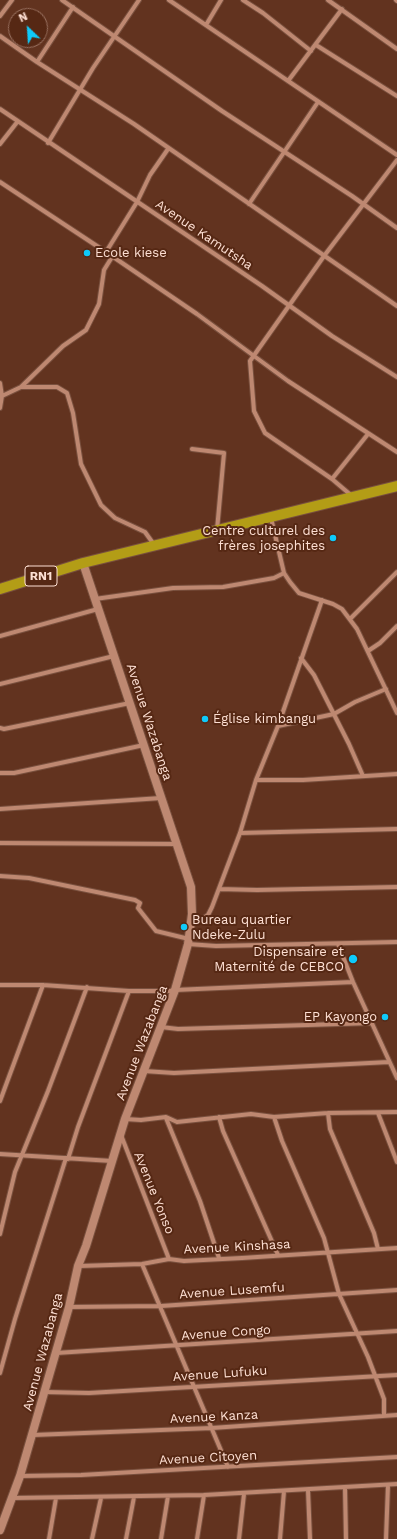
<!DOCTYPE html>
<meta charset="utf-8">
<style>
body{margin:0}
#map{position:relative;width:397px;height:1539px;overflow:hidden;background:#62331f;font-family:"Work Sans",sans-serif}
canvas{display:block}
.north{position:absolute;left:8px;top:8px;width:40px;height:40px;box-sizing:border-box;background:#562814;border:1px solid #997160;border-radius:50%;rotate:335deg;font-size:11px;font-weight:700;line-height:16px;text-align:center;color:#fddfd3}
.north::after{content:'';display:block;margin:auto;width:14px;height:18px;background:#0ecafa;clip-path:polygon(50% 0,100% 100%,50% 72%,0 100%)}
</style>
<div id="map">
<canvas width="397" height="1539"></canvas>
<div class="north">N</div>
</div>
<script>
const ctx = document.querySelector('canvas').getContext('2d');
ctx.lineJoin = 'round';
const toPath = rows => new Path2D(rows.map(r => 'M' + r).join(''));
function strokePath(path, color, width, dash) { ctx.strokeStyle = color; ctx.lineWidth = width; ctx.lineCap = dash ? 'butt' : 'round'; ctx.setLineDash(dash || []); ctx.stroke(path); }
function drawText(font, color, halo, rows, align = 'center') {
  ctx.font = font + ' "Work Sans",sans-serif'; ctx.lineWidth = 4; ctx.setLineDash([]); ctx.textBaseline = 'middle'; ctx.strokeStyle = halo; ctx.fillStyle = color; for (const [text, x, y, turn = 0] of rows) {
    ctx.save(); ctx.translate(x, y); ctx.rotate((+turn || 0) * Math.PI / 180); ctx.textAlign = isNaN(turn) ? turn : align; if (halo) ctx.strokeText(text, 0, 0); ctx.fillText(text, 0, 0); ctx.restore();
  }
}
const minor = toPath([
 [62,0,222,111,352,196,397,228],
 [169,0,397,155],
 [243,0,263,13,311,51],
 [328,0,397,49],
 [396,0,397,1],
 [0,16,12,0],
 [206,25,221,0],
 [0,36,37,62,134,124,397,306],
 [316,45,397,96],
 [37,62,73,7],
 [288,81,342,9],
 [0,109,262,286,332,336,397,377],
 [48,143,93,68,139,0],
 [0,144,18,121],
 [0,182,106,252,197,314,288,381,397,452],
 [249,204,318,102],
 [106,252,137,202,150,175,168,149],
 [0,383,2,396,0,408],
 [21,387,57,387,67,393,73,413,81,464,101,505,115,518,145,532,155,546],
 [2,396,21,387,63,346,86,330,99,304,104,270,112,257],
 [192,449,224,453,217,530],
 [332,479,368,434],
 [352,496,332,479,265,433,254,411,250,361,324,256,397,160],
 [271,518,284,573,290,582,299,593,333,604,342,609,357,629,397,713],
 [95,599,173,588,223,587,274,578,284,573],
 [350,619,397,572],
 [0,636,98,609],
 [368,651,380,643,397,626],
 [301,658,314,675,349,744,363,776],
 [0,684,114,656],
 [278,726,334,714,355,702,386,689],
 [0,728,4,729,130,703],
 [0,773,14,773,144,745],
 [256,780,303,780,397,774],
 [0,809,161,798],
 [240,833,397,829],
 [0,843,177,844],
 [0,876,29,878,135,900,140,903,138,908,156,931,189,939],
 [219,889,257,890,397,887],
 [192,920,201,920,208,915,212,907,240,833,256,780,278,726,322,600],
 [188,944,216,946,397,942],
 [338,944,353,982,397,1078],
 [0,985,43,985,129,991,170,991,175,990,353,982],
 [161,1027,178,1029,372,1023],
 [144,1071,174,1073,389,1062],
 [0,1101,43,985],
 [328,1113,330,1129,374,1233,378,1249],
 [378,1113,397,1162],
 [219,1117,223,1131,278,1255],
 [274,1117,282,1141,324,1238,339,1294,368,1357,384,1399,384,1415],
 [166,1118,200,1201,219,1258],
 [125,1119,141,1120,166,1117,177,1122,251,1114,274,1117,328,1113,397,1112],
 [121,1135,169,1259],
 [0,1154,112,1161],
 [68,1159,78,1127,129,991],
 [0,1234,15,1172,48,1091,87,987],
 [142,1264,228,1467],
 [79,1266,142,1264,169,1259,184,1261,242,1258,397,1248],
 [69,1307,161,1306,397,1290],
 [56,1353,397,1331],
 [0,1373,15,1319,66,1158],
 [45,1392,89,1393,397,1375],
 [33,1435,212,1428,397,1415],
 [20,1476,81,1475,397,1457],
 [345,1487,346,1539],
 [308,1490,310,1539],
 [12,1498,204,1495,397,1484],
 [49,1539,56,1498],
 [92,1539,101,1498],
 [126,1539,134,1497],
 [161,1539,168,1496],
 [197,1539,204,1495],
 [239,1539,244,1494],
 [280,1539,284,1491],
 [386,1539,388,1485]
]);
const secondary = toPath([
 [0,1530,20,1476,69,1307,78,1266,86,1246,125,1119,175,990,188,944,192,914,191,887,83,563]
]);
const trunk = toPath([
 [0,589,83,563,397,486]
]);
strokePath(minor, '#79503e', 6);
strokePath(secondary, '#79503e', 10);
strokePath(trunk, '#79503e', 12);
strokePath(minor, '#be8871', 4);
strokePath(secondary, '#be8871', 8);
strokePath(trunk, '#b39d16', 10);
for (const [x, y, r, color] of [
 [87,253,4,"#0ecafa"],
 [333,538,4,"#0ecafa"],
 [205,719,4,"#0ecafa"],
 [184,927,4,"#0ecafa"],
 [353,959,5,"#0ecafa"],
 [385,1017,4,"#0ecafa"]
]) { const dot = new Path2D(); dot.arc(x, y, r, 0, 2 * Math.PI); ctx.fillStyle = color; ctx.fill(dot); strokePath(dot, '#562814', 1.5); }
for (const [x, y, w] of [
 [41,576,32]
]) { const box = new Path2D(); box.roundRect(x - w / 2, y - 10, w, 20, 3); ctx.fillStyle = '#562814'; ctx.fill(box); strokePath(box, '#fddfd3', 1); }
drawText('bold 12px', '#fddfd3', null, [
 ["RN1",41,576]
]);
drawText('13px', '#fddfd3', '#562814', [
 ["Avenue Kamutsha",204,235,34],
 ["Avenue Wazabanga",149,722,72],
 ["Avenue Wazabanga",142,1043,-69],
 ["Avenue Yonso",154,1193,68],
 ["Avenue Kinshasa",237,1247,-3],
 ["Avenue Lusemfu",232,1291,-4],
 ["Avenue Congo",226,1333,-4],
 ["Avenue Wazabanga",43,1352,-75],
 ["Avenue Lufuku",220,1374,-4],
 ["Avenue Kanza",214,1417,-3],
 ["Avenue Citoyen",208,1458,-3]
]);
drawText('13px', '#fddfd3', '#562814', [
 ["Ecole kiese",95,253],
 ["Centre culturel des",325,531,"right"],
 ["frères josephites",325,546,"right"],
 ["Église kimbangu",213,719],
 ["Bureau quartier",192,920],
 ["Ndeke-Zulu",192,935],
 ["Dispensaire et",344,952,"right"],
 ["Maternité de CEBCO",344,967,"right"],
 ["EP Kayongo",377,1017,"right"]
], 'left');
</script>
